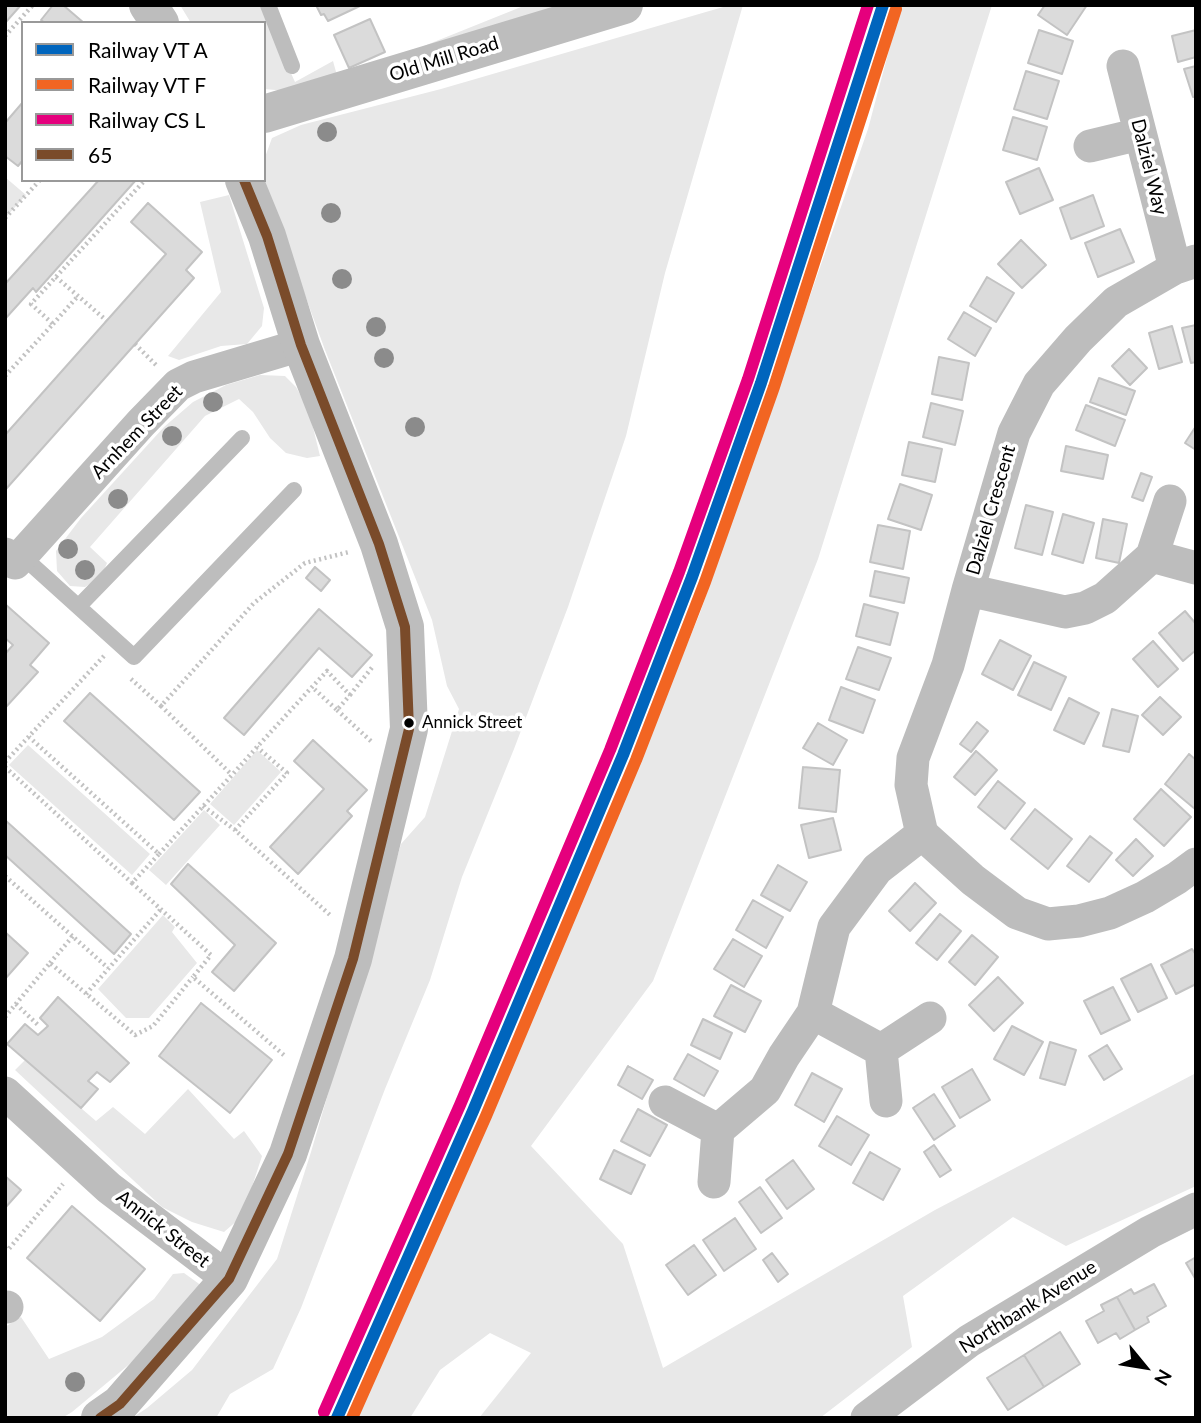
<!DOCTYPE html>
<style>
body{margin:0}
#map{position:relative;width:1201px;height:1423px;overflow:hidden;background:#fff;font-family:Lato,sans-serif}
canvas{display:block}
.frame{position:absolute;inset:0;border:7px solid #000;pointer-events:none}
.legend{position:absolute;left:21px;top:21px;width:245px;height:161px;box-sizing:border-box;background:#fff;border:2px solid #999;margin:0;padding:9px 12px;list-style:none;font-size:21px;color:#000}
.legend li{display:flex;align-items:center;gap:14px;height:35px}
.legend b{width:35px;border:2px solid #999}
.north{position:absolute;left:1110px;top:1332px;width:70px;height:70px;-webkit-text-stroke:5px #fff;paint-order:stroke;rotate:120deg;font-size:19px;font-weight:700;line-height:28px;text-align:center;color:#000}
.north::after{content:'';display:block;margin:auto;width:24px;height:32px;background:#000;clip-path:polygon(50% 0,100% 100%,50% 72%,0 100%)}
</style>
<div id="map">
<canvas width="1201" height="1423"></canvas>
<div class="frame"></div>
<ul class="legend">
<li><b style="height:9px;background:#0065bd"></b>Railway VT A</li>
<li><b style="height:9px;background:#f26522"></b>Railway VT F</li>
<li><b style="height:9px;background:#e5007d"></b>Railway CS L</li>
<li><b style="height:9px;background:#7a4b2a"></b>65</li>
</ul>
<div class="north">N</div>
</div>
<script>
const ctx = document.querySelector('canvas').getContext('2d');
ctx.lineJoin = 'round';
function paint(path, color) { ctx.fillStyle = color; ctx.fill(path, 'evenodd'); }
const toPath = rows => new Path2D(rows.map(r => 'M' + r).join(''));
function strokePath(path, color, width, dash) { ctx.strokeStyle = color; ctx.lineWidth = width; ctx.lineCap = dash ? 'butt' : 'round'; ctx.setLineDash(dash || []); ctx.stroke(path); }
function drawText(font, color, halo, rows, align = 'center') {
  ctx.font = font + ' Lato,sans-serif'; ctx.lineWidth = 7; ctx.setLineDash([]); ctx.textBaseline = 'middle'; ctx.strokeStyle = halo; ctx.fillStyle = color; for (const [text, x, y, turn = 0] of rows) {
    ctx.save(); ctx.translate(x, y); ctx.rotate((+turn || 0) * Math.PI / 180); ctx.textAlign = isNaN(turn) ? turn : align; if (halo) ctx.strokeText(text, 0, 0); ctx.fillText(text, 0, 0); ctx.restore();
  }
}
paint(toPath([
 [180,5,260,5,295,82,333,61,338,79,288,91,264,89,264,23,191,23],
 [526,5,564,5,399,56],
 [730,5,743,5,665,273,626,436,568,607,514,749,462,877,430,980,385,1089,301,1308,273,1369,230,1394,216,1418,132,1418,147,1408,192,1370,277,1259,311,1152,401,844,425,817,459,709,447,686,432,620,325,350,263,180,264,160,272,138,301,125,441,89],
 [901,5,992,5,818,559,653,981,531,1146,623,1244,663,1368,935,1210,1196,1073,1196,1186,1066,1246,1013,1217,903,1296,912,1347,820,1418,479,1418,531,1353,490,1333,440,1370,410,1418,355,1418,473,1150,586,888,700,613,868,129],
 [5,177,26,195,5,218],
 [229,195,264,308,262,326,247,344,221,346,179,360,168,356,221,292,200,202],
 [260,375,285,376,296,387,309,411,320,456,307,458,286,453,270,438,253,412,239,399,205,416,90,547,107,563,101,577,85,587,70,586,57,571,56,551,81,518,164,427,193,402,226,385],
 [28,745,150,854,132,875,9,765],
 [257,750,281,772,234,825,210,804],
 [204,810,220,825,166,885,149,870],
 [163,915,175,927,172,932,197,963,149,1018,126,1018,98,989],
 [25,1060,96,1121,113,1107,145,1134,188,1089,234,1139,244,1131,262,1156,246,1205,239,1219,224,1232,192,1222,162,1207,15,1070],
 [184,1273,202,1286,144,1352,72,1412,62,1418,5,1418,5,1327,21,1317,49,1359,102,1337,154,1299,173,1274]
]), '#e8e8e8');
const building = toPath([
 [5,5,21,5,5,23,5,5],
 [53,5,63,5,84,23,45,23,41,20,53,5],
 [316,5,362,5,328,21,324,14,321,15,316,5],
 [1045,5,1087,5,1067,35,1038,15,1045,5],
 [370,19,385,52,349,68,334,35,370,19],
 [1039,30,1073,41,1062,74,1028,63,1039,30],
 [1196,30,1196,57,1178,62,1172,36,1196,30],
 [1196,66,1196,97,1193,97,1184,69,1196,66],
 [1026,71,1059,81,1047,119,1014,109,1026,71],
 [23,102,23,160,18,166,5,156,5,123,23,102],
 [1013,117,1047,127,1037,160,1003,150,1013,117],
 [1039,168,1053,200,1020,214,1006,182,1039,168],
 [99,180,136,180,36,292,33,288,5,319,5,284,99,180],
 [1093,195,1104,226,1071,239,1060,208,1093,195],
 [148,203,202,252,186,270,194,278,6,489,5,435,166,254,131,222,148,203],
 [1120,229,1134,262,1098,277,1085,243,1120,229],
 [1021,240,1046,265,1022,288,998,264,1021,240],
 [987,277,1014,293,996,322,970,306,987,277],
 [964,312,991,328,975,356,948,339,964,312],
 [1196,325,1196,362,1191,363,1182,328,1196,325],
 [1172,326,1182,362,1159,369,1149,333,1172,326],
 [1129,349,1147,368,1130,385,1112,366,1129,349],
 [939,357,969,363,962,400,932,394,939,357],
 [1099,378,1135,391,1126,415,1090,402,1099,378],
 [931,403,963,411,955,445,923,437,931,403],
 [1086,405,1125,420,1115,446,1076,430,1086,405],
 [1196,426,1196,450,1185,443,1196,426],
 [909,442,942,449,935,482,902,475,909,442],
 [1066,446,1108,455,1103,479,1061,471,1066,446],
 [1141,473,1152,477,1143,501,1132,497,1141,473],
 [900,484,932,495,921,530,888,519,900,484],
 [1026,505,1053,512,1042,555,1015,548,1026,505],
 [1063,514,1094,523,1083,563,1052,554,1063,514],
 [1103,519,1127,524,1119,563,1096,558,1103,519],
 [878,525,910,531,903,569,870,562,878,525],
 [315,567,330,580,321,591,306,578,315,567],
 [875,571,909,578,904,603,870,596,875,571],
 [5,604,49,643,30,665,38,672,5,708,5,654,13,645,5,638,5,604],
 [864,604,898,613,890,645,856,636,864,604],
 [319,609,372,655,352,677,319,648,244,735,224,718,319,609],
 [1185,611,1196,624,1196,650,1183,661,1159,633,1185,611],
 [1000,640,1031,656,1013,690,982,674,1000,640],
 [1153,641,1178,669,1158,687,1133,659,1153,641],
 [858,647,891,658,879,690,846,679,858,647],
 [1034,662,1066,677,1051,710,1018,695,1034,662],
 [841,687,875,700,863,733,829,720,841,687],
 [90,693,200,792,174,820,64,721,90,693],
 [1160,697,1181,717,1163,735,1142,715,1160,697],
 [1069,698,1099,713,1084,744,1054,730,1069,698],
 [1112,709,1138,716,1129,752,1103,746,1112,709],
 [977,722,988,731,971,752,960,744,977,722],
 [818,723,847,740,833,765,803,748,818,723],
 [313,740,367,790,347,811,352,816,298,874,270,847,324,789,294,761,313,740],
 [976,751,997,770,975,795,954,777,976,751],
 [1189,754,1196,760,1195,809,1165,784,1189,754],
 [803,767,840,770,836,812,799,808,803,767],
 [998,781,1025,803,1005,829,978,807,998,781],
 [1161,789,1191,817,1164,846,1134,819,1161,789],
 [1035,809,1072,839,1048,869,1011,839,1035,809],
 [833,818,841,850,809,858,801,825,833,818],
 [5,820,131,934,114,954,5,855,5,820],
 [1090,836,1112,853,1089,882,1067,866,1090,836],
 [1136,839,1153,856,1133,876,1116,860,1136,839],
 [188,864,276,943,234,991,212,972,235,945,171,884,188,864],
 [778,865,807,882,790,911,761,895,778,865],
 [915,883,936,903,910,931,889,911,915,883],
 [753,900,783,917,766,948,736,930,753,900],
 [940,914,961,931,937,960,916,943,940,914],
 [5,932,28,953,5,979,5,932],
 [972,935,998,957,975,985,949,962,972,935],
 [733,939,762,956,744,987,714,969,733,939],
 [1192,949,1196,955,1196,984,1176,994,1161,965,1192,949],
 [1151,964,1167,998,1138,1012,1121,979,1151,964],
 [998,977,1023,1003,994,1031,969,1005,998,977],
 [731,985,761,1001,745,1032,714,1016,731,985],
 [1113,987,1130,1020,1101,1034,1084,1001,1113,987],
 [58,997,129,1063,110,1082,97,1072,88,1081,98,1089,81,1108,7,1044,25,1024,38,1035,48,1026,40,1018,58,997],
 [201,1003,272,1060,230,1113,159,1056,201,1003],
 [703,1019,732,1033,720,1059,691,1045,703,1019],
 [1012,1026,1043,1042,1024,1075,994,1059,1012,1026],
 [1050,1042,1076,1050,1065,1085,1040,1078,1050,1042],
 [1107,1045,1122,1069,1104,1080,1089,1056,1107,1045],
 [688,1054,718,1071,704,1096,674,1079,688,1054],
 [628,1066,653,1080,642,1099,618,1085,628,1066],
 [972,1069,990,1100,960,1118,942,1087,972,1069],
 [812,1073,842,1089,824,1122,795,1105,812,1073],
 [934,1094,955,1126,934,1140,913,1108,934,1094],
 [638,1109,667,1125,650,1156,621,1141,638,1109],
 [837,1116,869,1135,851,1165,819,1146,837,1116],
 [934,1145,951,1170,940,1177,924,1152,934,1145],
 [614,1150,645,1165,631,1194,600,1179,614,1150],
 [870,1152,900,1169,883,1200,853,1183,870,1152],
 [793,1160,814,1189,787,1209,766,1180,793,1160],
 [5,1176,21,1190,5,1208,5,1176],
 [760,1187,782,1218,761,1233,739,1202,760,1187],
 [72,1206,145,1269,100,1321,27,1258,72,1206],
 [735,1218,756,1249,724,1271,703,1240,735,1218],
 [694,1245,716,1275,688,1295,666,1265,694,1245],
 [772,1253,788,1274,778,1282,763,1260,772,1253],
 [1196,1257,1196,1280,1186,1263,1196,1257],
 [1154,1284,1166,1306,1147,1317,1149,1322,1135,1330,1117,1297,1131,1289,1134,1294,1154,1284],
 [1117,1297,1135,1330,1120,1339,1116,1333,1098,1343,1086,1321,1104,1311,1101,1305,1117,1297],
 [1060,1332,1080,1364,1044,1387,1024,1355,1060,1332],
 [1024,1355,1044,1387,1008,1410,987,1378,1024,1355]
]);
paint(building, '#dbdbdb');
strokePath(building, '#c3c3c3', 2);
strokePath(toPath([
 [5,36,33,5],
 [5,218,40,180],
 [56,277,107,321],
 [53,324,78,296],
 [135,344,157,366],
 [5,376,53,324,31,304,145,180],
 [131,679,161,706,254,603,305,563,349,552],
 [350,695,374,665],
 [161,706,232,775],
 [337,710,373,743],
 [5,762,104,656],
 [5,767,132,883,159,854,29,737],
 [203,806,235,830,330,915],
 [235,830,287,773,257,747],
 [159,854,232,775,257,747,312,687,327,671,350,695,337,710,312,687],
 [5,876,108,968],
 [132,883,211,955,193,977,285,1056],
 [50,963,73,936],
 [86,994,161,909],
 [16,1004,38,1025],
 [5,1017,50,963,135,1035,153,1026,193,977],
 [5,1248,8,1250,63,1184]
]), '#c2c2c2', 4.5, [2, 3.5]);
strokePath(toPath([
 [268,5,292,66],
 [21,555,134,657,294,490],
 [79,606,242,438]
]), '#bdbdbd', 16);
strokePath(toPath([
 [1123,66,1175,268],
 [1090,146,1140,134],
 [1170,501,1152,556,1196,568],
 [5,554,15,563,141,423,178,385,194,377,301,345],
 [968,590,1065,612,1085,608,1105,598,1152,556],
 [922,834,911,785,913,758,948,665,968,590,1014,433,1039,384,1078,339,1116,302,1175,268,1196,261],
 [922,834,973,880,1017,913,1048,924,1079,921,1110,913,1145,897,1177,878,1196,864],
 [813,1013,881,1050],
 [5,1093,109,1188,229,1279],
 [886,1101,881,1050,930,1018],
 [665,1102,718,1130,714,1182],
 [718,1130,765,1090,784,1056,813,1013,834,927,877,869,922,834],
 [5,1307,7,1307],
 [867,1418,969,1341,1150,1232,1196,1209]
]), '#bdbdbd', 33);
strokePath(toPath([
 [148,5,160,23],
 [264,114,624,5],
 [100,1418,120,1404,229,1279,288,1154,353,959,409,729,405,627,379,544,301,345,267,236,244,180]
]), '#bdbdbd', 38);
strokePath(toPath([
 [100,1418,120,1404,229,1279,288,1154,353,959,409,729,405,627,379,544,301,345,267,236,244,180]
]), '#7a4b2a', 10);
strokePath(toPath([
 [337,1418,473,1111,623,755,692,577,761,383,883,5]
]), '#0065bd', 12);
strokePath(toPath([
 [352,1418,486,1116,636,760,705,582,774,387,896,9]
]), '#f26522', 12);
strokePath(toPath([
 [324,1412,460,1105,610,750,679,572,748,379,868,5]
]), '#e5007d', 12);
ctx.fillStyle = '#8b8b8b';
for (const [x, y] of [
 [327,132],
 [331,213],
 [342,279],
 [376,327],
 [384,358],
 [213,402],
 [415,427],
 [172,436],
 [118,499],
 [68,549],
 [85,570],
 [75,1382]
]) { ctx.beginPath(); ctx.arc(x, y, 10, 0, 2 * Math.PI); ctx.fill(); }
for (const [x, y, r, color] of [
 [409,723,6,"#000"]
]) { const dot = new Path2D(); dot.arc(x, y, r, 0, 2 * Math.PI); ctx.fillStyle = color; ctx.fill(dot); strokePath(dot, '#fff', 2.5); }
drawText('17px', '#000', '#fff', [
 ["Annick Street",422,723]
], 'left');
drawText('19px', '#000', '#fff', [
 ["Old Mill Road",444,59,-17],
 ["Dalziel Way",1149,167,76],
 ["Arnhem Street",137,432,-46],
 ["Dalziel Crescent",991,510,-74],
 ["Annick Street",163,1229,38],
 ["Northbank Avenue",1028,1307,-32]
]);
</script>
